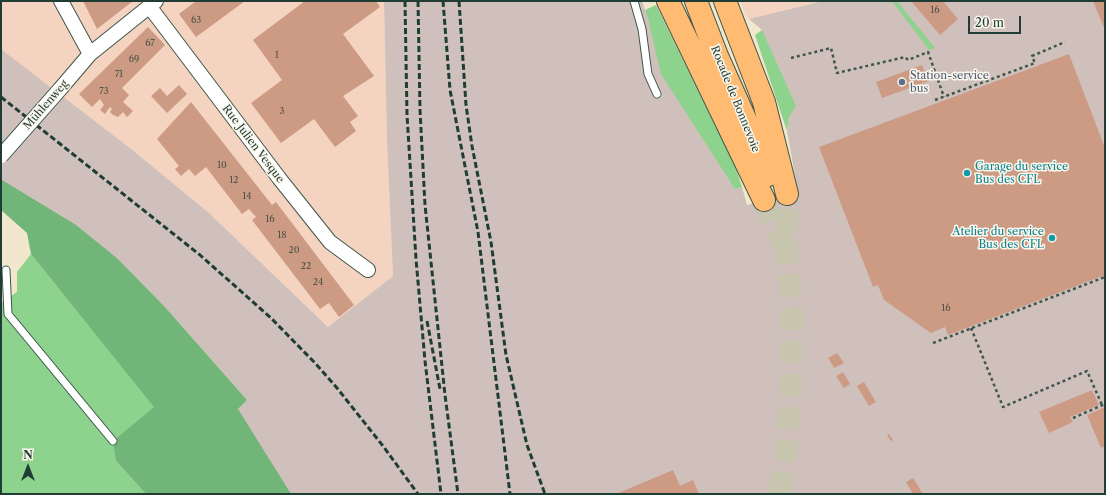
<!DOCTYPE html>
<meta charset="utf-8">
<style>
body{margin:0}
#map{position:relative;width:1106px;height:495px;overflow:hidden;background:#f1e7cc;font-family:"Libre Caslon Text",serif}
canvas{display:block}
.frame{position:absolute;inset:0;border:2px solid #1f3d34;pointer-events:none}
.north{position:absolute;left:8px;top:447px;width:40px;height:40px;-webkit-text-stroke:3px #fbf7ec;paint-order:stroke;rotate:0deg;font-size:11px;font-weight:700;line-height:16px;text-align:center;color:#1f3d34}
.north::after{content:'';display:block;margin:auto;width:14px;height:18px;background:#1f3d34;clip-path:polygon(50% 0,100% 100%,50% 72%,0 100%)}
.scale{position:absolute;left:968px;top:16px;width:53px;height:18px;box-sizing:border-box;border:2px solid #1f3d34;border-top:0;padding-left:5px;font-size:12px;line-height:14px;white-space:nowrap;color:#1f3d34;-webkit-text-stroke:3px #fbf7ec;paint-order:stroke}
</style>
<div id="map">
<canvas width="1106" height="495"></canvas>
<div class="frame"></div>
<div class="north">N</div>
<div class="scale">20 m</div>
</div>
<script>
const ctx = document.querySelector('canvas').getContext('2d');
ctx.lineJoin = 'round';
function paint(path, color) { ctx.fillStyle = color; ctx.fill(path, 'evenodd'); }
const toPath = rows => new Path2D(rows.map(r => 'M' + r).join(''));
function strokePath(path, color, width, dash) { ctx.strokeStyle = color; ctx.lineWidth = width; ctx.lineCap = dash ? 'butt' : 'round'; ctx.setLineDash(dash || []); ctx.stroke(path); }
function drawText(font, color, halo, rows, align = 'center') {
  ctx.font = font + ' "Libre Caslon Text",serif'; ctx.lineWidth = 3; ctx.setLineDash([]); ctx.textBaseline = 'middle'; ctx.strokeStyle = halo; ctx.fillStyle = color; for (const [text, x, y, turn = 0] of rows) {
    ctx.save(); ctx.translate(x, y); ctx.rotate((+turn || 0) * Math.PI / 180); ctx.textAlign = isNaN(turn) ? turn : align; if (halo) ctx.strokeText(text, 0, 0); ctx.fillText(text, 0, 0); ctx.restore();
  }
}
paint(toPath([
 [1,1,384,1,387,141,393,276,328,327,209,213,130,148,1,49],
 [740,1,823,1,749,19,745,15]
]), '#f4d3c0');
paint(toPath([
 [384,1,642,1,648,19,735,189,742,187,747,205,798,192,787,131,789,117,762,30,749,19,823,1,1105,1,1105,494,248,494,238,409,247,400,165,307,118,259,1,180,1,49,130,148,209,213,328,327,393,276,387,141]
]), '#d0c0bc');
paint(toPath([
 [892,1,897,1,935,48,929,50],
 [656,5,735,166,742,187,735,189,661,74,648,19,645,10],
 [762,30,796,106,789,117,787,131,755,35],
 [31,254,155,407,116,439,116,461,146,494,1,494,1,303,17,292,17,272]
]), '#8dd38d');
paint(toPath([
 [2,180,76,225,118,259,165,307,247,400,238,409,291,494,146,494,116,461,113,441,154,407,31,254,27,233,1,210,1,181]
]), '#72b578');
paint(toPath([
 [83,1,133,1,97,29],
 [196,1,245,1,196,37,179,14],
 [305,1,376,1,380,7,343,34,374,76,343,96,358,116,350,122,356,131,335,147,314,119,281,143,251,103,282,80,253,40],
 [911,1,943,1,958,19,940,35],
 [1093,1,1105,1,1105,30],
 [148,27,165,45,122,88,129,95,123,102,133,111,127,117,123,112,118,117,113,115,110,112,112,109,110,107,105,114,100,110,104,105,100,99,92,107,79,94],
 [1069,54,1105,148,1105,275,948,335,945,327,931,333,884,300,878,285,873,287,819,147],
 [922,65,929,81,882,98,876,82],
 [179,85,187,94,167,113,151,96,160,88,167,96],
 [191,102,272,205,276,202,354,305,339,317,329,303,320,309,252,220,256,217,249,209,242,214,206,167,195,176,189,169,181,176,175,169,179,166,157,139],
 [837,353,844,363,834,368,828,358],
 [843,372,850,384,844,388,836,376],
 [864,382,876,402,869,406,857,386],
 [1092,390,1099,405,1070,417,1073,422,1049,433,1039,412],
 [1105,407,1105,446,1101,448,1087,415],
 [889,434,893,440,891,441,887,435],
 [673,470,680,486,693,480,699,494,616,494],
 [913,478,923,494,913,494,906,482]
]), '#cd9b84');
strokePath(toPath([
 [764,200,783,245],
 [779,494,787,447,791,380,792,310,787,254,787,194]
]), '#c7c5ae', 22, [22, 11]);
const lane = toPath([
 [634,1,642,29,648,74,657,94],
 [6,270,8,314,113,441]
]);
const street = toPath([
 [61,1,90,54],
 [149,6,279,178,330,242,368,270],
 [61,88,90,54,156,1]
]);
const highway = toPath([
 [668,1,764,200],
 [696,1,717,56,747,123,766,176],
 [725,1,764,102,787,194]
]);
strokePath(lane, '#3e564b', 9);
strokePath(street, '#3e564b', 16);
strokePath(highway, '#3e564b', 24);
strokePath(toPath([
 [791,58,831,48,837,73,905,57,908,60,928,52,944,97],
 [935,100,1035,63,1032,56,1065,42],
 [971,328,1003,407,1087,371,1102,405],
 [933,343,1105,277],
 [1073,418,1105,404]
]), '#3e564b', 2.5, [3, 3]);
strokePath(lane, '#fff', 7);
strokePath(street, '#fff', 14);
strokePath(highway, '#ffbb71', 22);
strokePath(toPath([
 [405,1,407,115,416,259,425,361,441,494],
 [418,1,420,110,425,205,445,395,458,494],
 [443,1,450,90,478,232,510,494],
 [459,1,466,105,472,146,491,242,506,355,527,445,545,494],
 [1,97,200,255,271,318,315,363,337,388,383,446,418,494],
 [427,321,440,389]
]), '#1f3d34', 3, [6, 3]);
const streetBridge = toPath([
 [1,156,61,88]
]);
strokePath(streetBridge, '#3e564b', 16, []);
strokePath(streetBridge, '#fff', 14);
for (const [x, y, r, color] of [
 [902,82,4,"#5c6f8a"],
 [967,173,4,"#0f9aa8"],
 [1052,238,4,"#0f9aa8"]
]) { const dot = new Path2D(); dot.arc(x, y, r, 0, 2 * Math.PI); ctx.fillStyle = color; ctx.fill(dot); strokePath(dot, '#fbf7ec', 1.5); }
drawText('9px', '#4a5448', null, [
 ["16",935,10],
 ["63",196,20],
 ["67",150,43],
 ["1",277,55],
 ["69",134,59],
 ["71",119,74],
 ["73",104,91],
 ["3",282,111],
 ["10",222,165],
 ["12",234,180],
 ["14",247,196],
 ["16",270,219],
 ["18",282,235],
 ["20",294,250],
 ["22",306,266],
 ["24",318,282],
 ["16",946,308]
]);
drawText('11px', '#4e5e75', '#fbf7ec', [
 ["Station-service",910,76],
 ["bus",910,89]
], 'left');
drawText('11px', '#1f3d34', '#fbf7ec', [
 ["Rocade de Bonnevoie",735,99,68],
 ["Mühlenweg",46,105,-49],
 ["Rue Julien Vesque",253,144,53]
]);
drawText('11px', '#0d838f', '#fbf7ec', [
 ["Garage du service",975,167],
 ["Bus des CFL",975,180],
 ["Atelier du service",1044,232,"right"],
 ["Bus des CFL",1044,245,"right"]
], 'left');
</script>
